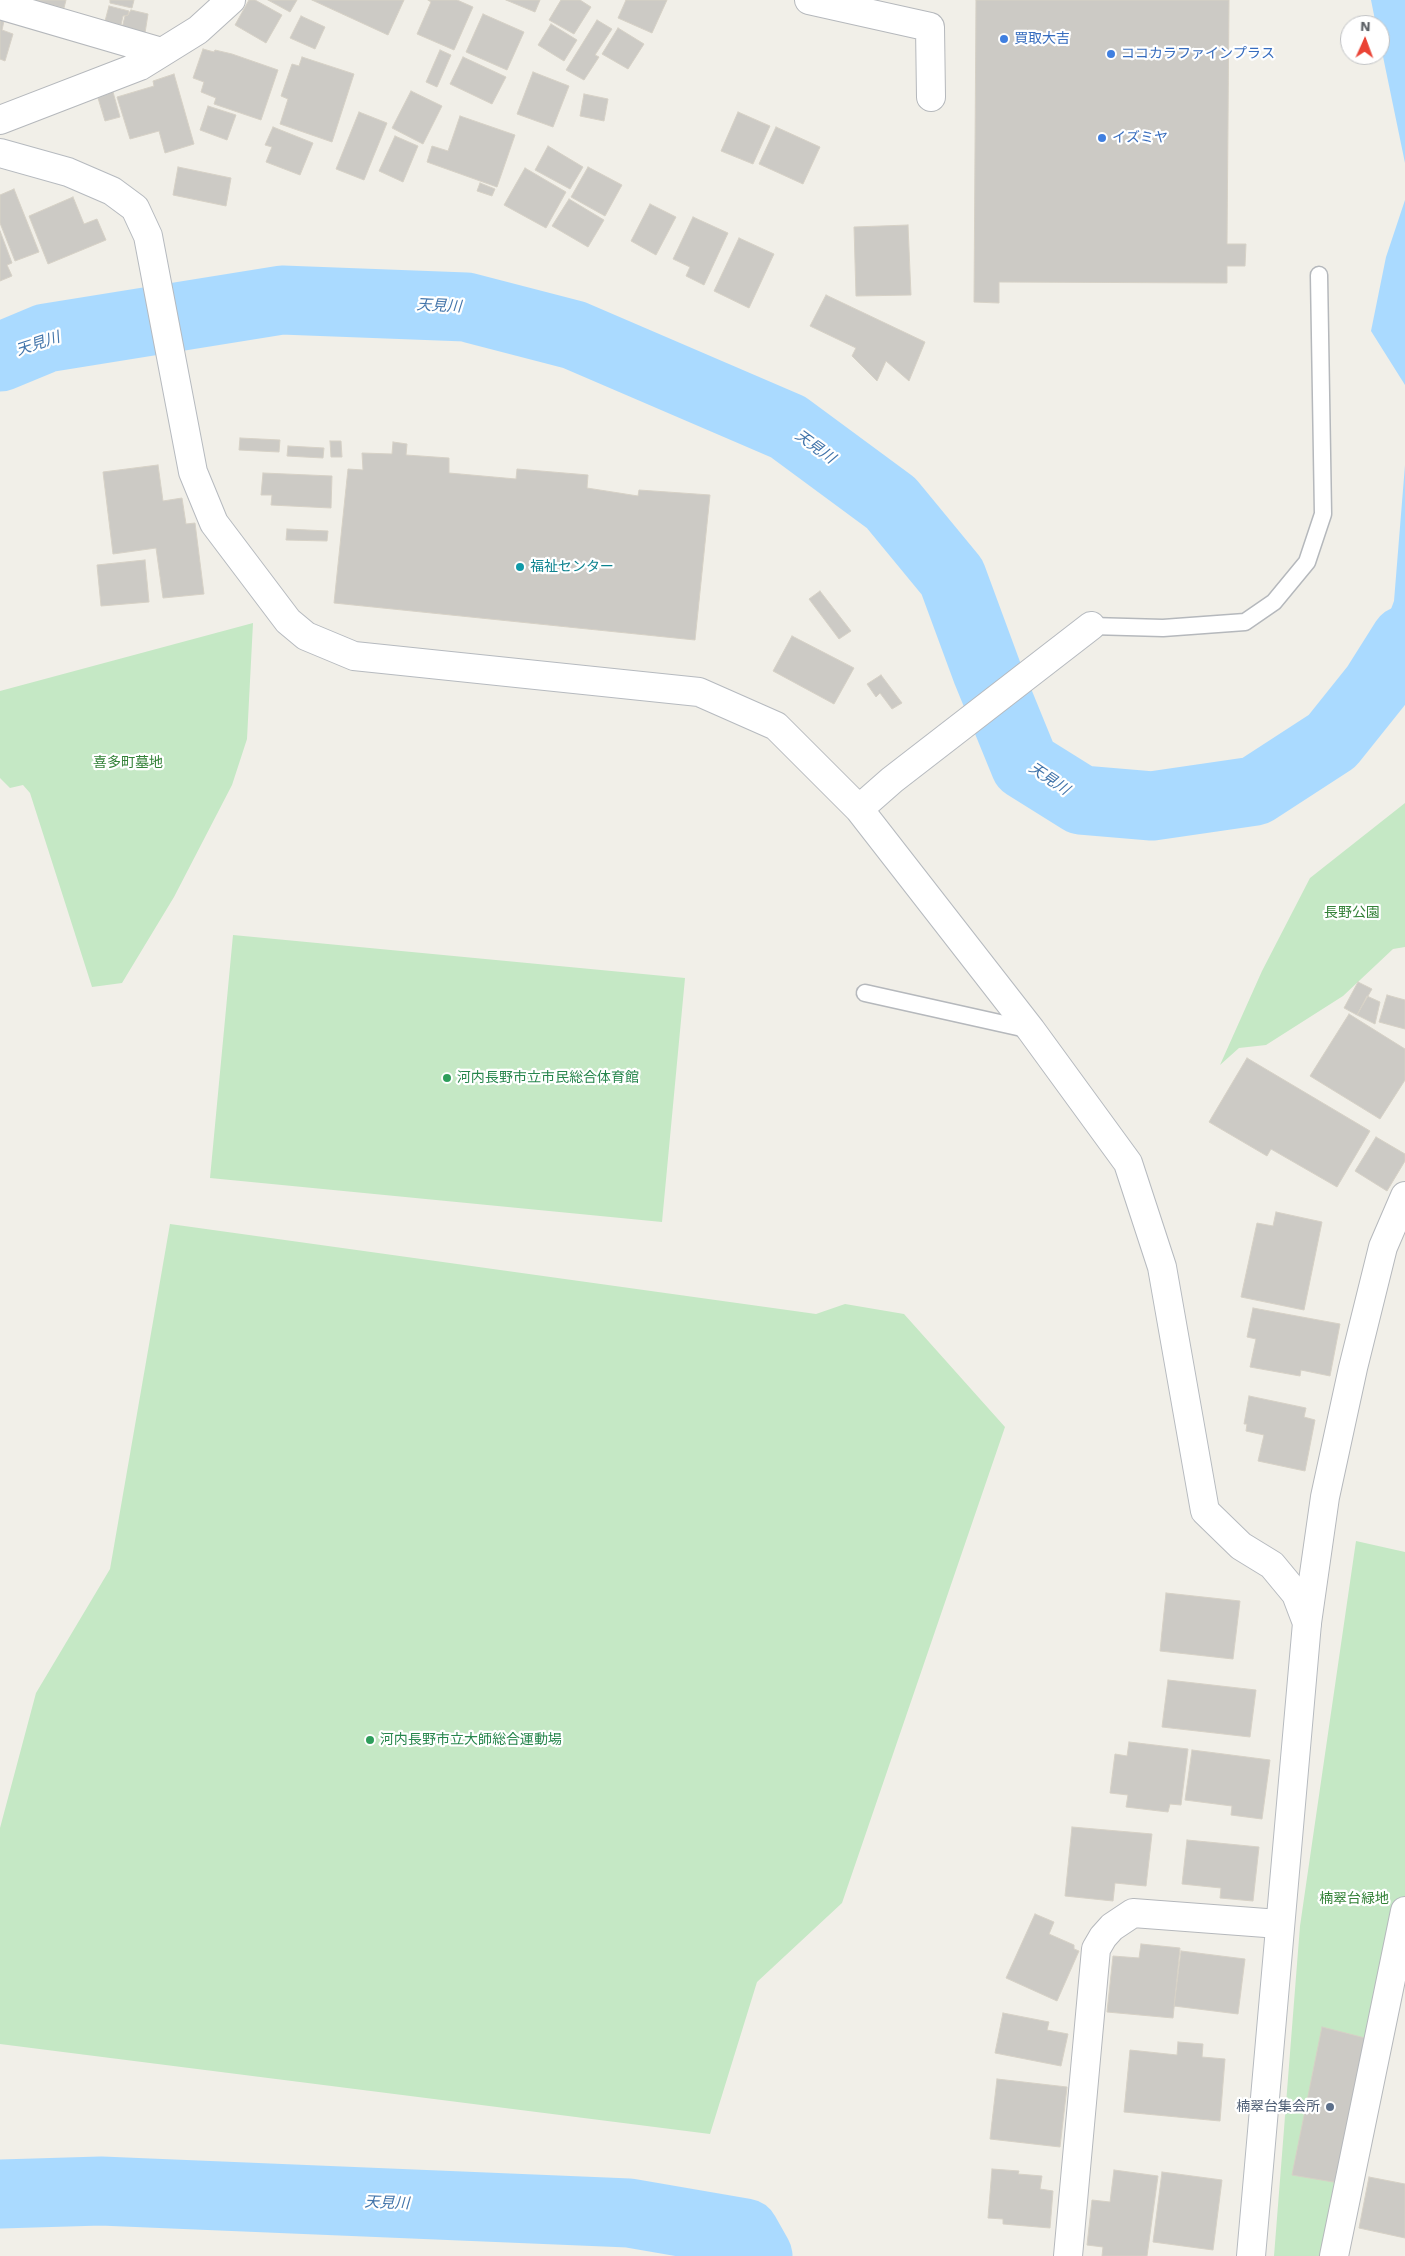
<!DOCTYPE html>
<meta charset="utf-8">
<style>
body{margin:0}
#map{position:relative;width:1405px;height:2256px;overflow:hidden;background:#f1efe8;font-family:"Work Sans",sans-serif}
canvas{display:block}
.north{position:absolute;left:1340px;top:15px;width:50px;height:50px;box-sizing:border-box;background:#fff;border:1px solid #bfc1c3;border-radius:50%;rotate:2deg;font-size:14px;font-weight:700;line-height:20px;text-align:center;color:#5f6368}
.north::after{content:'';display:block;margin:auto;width:18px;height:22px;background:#ea4335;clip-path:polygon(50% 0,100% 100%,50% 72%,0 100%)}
</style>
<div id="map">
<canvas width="1405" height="2256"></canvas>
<div class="north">N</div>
</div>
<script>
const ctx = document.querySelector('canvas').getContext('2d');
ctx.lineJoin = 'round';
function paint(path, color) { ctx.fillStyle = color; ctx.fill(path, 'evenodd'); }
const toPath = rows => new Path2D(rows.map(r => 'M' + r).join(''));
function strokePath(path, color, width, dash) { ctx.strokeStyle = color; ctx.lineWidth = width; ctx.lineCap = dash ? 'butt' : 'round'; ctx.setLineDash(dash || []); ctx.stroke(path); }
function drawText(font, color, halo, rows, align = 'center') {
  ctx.font = font + ' "Work Sans","Noto Sans JP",sans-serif'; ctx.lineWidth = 4.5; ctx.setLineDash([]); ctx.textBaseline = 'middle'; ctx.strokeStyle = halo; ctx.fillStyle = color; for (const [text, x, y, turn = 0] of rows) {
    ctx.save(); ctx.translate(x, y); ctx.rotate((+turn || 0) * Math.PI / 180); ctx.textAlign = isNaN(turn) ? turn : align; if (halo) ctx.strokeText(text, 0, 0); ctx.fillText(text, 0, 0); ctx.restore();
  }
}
paint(toPath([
 [253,623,247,739,232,785,174,897,122,983,92,987,30,793,23,785,10,788,0,778,0,691],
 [1405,803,1405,947,1393,949,1343,996,1266,1045,1239,1048,1220,1065,1262,971,1310,878],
 [233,935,685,978,662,1222,210,1178],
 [170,1224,816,1314,845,1304,904,1314,1005,1427,842,1903,757,1982,710,2134,0,2044,0,1828,36,1693,110,1569],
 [1356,1541,1405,1552,1405,1903,1325,2256,1274,2256,1300,1926]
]), '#c5e8c5');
paint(toPath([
 [1371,0,1405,0,1405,163,1380,42,1380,25,1376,25],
 [1405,200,1405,385,1371,331,1386,257],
 [1405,465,1405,667,1351,717,1394,601]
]), '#aadaff');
strokePath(toPath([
 [0,357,46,338,282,300,466,307,574,335,788,427,891,503,952,577,987,672,1025,765,1081,800,1152,806,1255,791,1332,741,1376,686,1405,640],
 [0,2194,101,2191,629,2213,745,2233,758,2256]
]), '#aadaff', 69);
const building = toPath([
 [31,0,66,0,64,8,31,0],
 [110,0,134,0,132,8,110,3,110,0],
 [249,0,255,0,282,15,266,43,235,25,249,0],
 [268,0,297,0,290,12,268,0],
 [312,0,404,0,388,35,312,0],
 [428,0,457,0,473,7,454,50,417,34,431,2,428,0],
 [506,0,540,0,535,12,506,0],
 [561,0,580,0,591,7,574,34,549,20,561,0],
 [626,0,667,0,652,33,618,18,626,0],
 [976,0,1229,0,1227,244,1246,244,1245,266,1227,266,1227,283,999,282,999,303,974,302,976,0],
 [109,6,129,11,128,15,123,16,121,25,105,21,109,6],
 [131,10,148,14,145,33,122,28,125,16,128,15,131,10],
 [483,14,524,32,507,70,466,52,483,14],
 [301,16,325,27,315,49,290,38,301,16],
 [0,19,4,21,2,30,13,34,5,61,0,59,0,19],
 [597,20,612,29,595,55,599,57,584,80,566,70,597,20],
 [551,24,577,40,564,61,538,45,551,24],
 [618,28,644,44,628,69,602,54,618,28],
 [203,49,214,52,215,50,232,54,278,70,261,120,214,104,216,98,201,92,204,82,193,78,203,49],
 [440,50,451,55,437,87,426,82,440,50],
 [302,57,354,74,332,142,280,124,288,99,281,96,292,64,299,66,302,57],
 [463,57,506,77,492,104,450,84,463,57],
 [533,72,569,86,553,127,517,114,533,72],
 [174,74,194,144,165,153,159,131,130,139,117,97,154,86,153,81,174,74],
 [411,91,442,106,423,144,392,128,411,91],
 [113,92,120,117,105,121,98,98,113,92],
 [584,94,608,99,604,121,580,116,584,94],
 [208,106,236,115,227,140,200,130,208,106],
 [359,112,387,123,364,180,336,169,359,112],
 [738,112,770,126,753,164,721,151,738,112],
 [460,116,515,135,497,187,427,162,432,146,448,151,460,116],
 [273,127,313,143,300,175,266,162,272,147,265,145,273,127],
 [776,127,820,147,803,184,759,164,776,127],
 [395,136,418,146,403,182,379,171,395,136],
 [548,146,583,167,570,189,535,170,548,146],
 [178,167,231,178,226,206,173,195,178,167],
 [588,167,622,185,605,216,571,197,588,167],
 [525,168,566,192,546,228,504,205,525,168],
 [480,183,495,189,492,196,477,191,480,183],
 [14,189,39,252,15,261,0,223,0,195,14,189],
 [73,197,84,224,97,219,106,240,48,264,29,216,73,197],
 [569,199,604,220,588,247,552,226,569,199],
 [650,204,676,217,656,255,631,241,650,204],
 [693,217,728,233,704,285,686,276,690,267,673,259,693,217],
 [908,225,911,295,856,296,854,227,908,225],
 [0,231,12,263,7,265,12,276,0,281,0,231],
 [739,238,774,254,749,308,714,291,739,238],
 [826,295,925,342,909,381,886,361,877,381,852,356,856,348,810,326,826,295],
 [240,438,280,440,279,452,239,450,240,438],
 [330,441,341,441,342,457,331,457,330,441],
 [393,442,407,444,406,455,449,458,449,473,516,479,517,469,588,475,587,488,638,496,639,490,710,495,695,640,334,603,348,469,363,470,362,453,392,454,393,442],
 [288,446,324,448,323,458,287,456,288,446],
 [158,465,163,501,182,498,186,524,195,523,204,594,163,598,156,548,113,554,103,472,158,465],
 [263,473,332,476,331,508,271,505,272,495,261,495,263,473],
 [287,529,328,531,327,541,286,540,287,529],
 [145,560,149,602,101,606,97,565,145,560],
 [820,591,851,631,839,639,809,599,820,591],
 [792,636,854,668,834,704,773,671,792,636],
 [881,675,902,703,892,709,880,693,876,697,867,684,881,675],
 [1358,982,1372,989,1357,1015,1344,1008,1358,982],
 [1387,995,1405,1000,1405,1029,1379,1022,1387,995],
 [1367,996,1380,1002,1375,1024,1357,1015,1367,996],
 [1349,1014,1405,1049,1405,1080,1380,1119,1310,1076,1349,1014],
 [1247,1058,1370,1131,1337,1187,1271,1149,1267,1156,1209,1122,1247,1058],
 [1376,1137,1405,1154,1405,1161,1387,1191,1355,1171,1376,1137],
 [1276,1212,1322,1222,1304,1310,1241,1297,1257,1223,1273,1226,1276,1212],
 [1253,1308,1340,1324,1330,1376,1301,1370,1300,1376,1250,1367,1256,1339,1247,1337,1253,1308],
 [1249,1396,1306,1408,1304,1417,1315,1420,1305,1471,1258,1461,1264,1435,1246,1431,1247,1424,1244,1424,1249,1396],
 [1166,1593,1240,1601,1233,1659,1160,1651,1166,1593],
 [1168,1680,1256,1690,1250,1737,1162,1727,1168,1680],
 [1129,1742,1188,1749,1181,1805,1170,1804,1168,1812,1126,1807,1128,1795,1110,1793,1115,1754,1127,1756,1129,1742],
 [1192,1750,1270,1760,1262,1819,1231,1815,1232,1806,1185,1800,1192,1750],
 [1072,1827,1152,1834,1146,1886,1115,1883,1113,1901,1065,1896,1072,1827],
 [1187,1840,1259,1847,1253,1901,1220,1898,1221,1888,1182,1884,1187,1840],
 [1035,1914,1054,1922,1049,1934,1074,1945,1074,1949,1079,1951,1057,2001,1006,1978,1035,1914],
 [1141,1944,1180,1948,1173,2018,1107,2012,1113,1956,1139,1958,1141,1944],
 [1181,1951,1245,1959,1238,2014,1174,2006,1181,1951],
 [1003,2013,1049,2022,1047,2030,1068,2034,1061,2066,995,2053,1003,2013],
 [1322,2027,1369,2039,1339,2183,1292,2175,1322,2027],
 [1178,2042,1203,2044,1202,2057,1225,2059,1220,2121,1124,2112,1130,2050,1177,2055,1178,2042],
 [997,2079,1067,2087,1060,2147,990,2139,997,2079],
 [992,2169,1019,2171,1018,2174,1042,2176,1040,2189,1053,2191,1050,2228,1003,2224,1003,2219,988,2218,992,2169],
 [1114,2170,1158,2176,1147,2256,1102,2256,1103,2247,1087,2245,1092,2200,1110,2202,1114,2170],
 [1162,2172,1222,2180,1213,2250,1153,2242,1162,2172],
 [1369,2177,1405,2184,1405,2238,1359,2228,1369,2177]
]);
paint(building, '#cccac5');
strokePath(building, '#d6d1c6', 1);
const lane = toPath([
 [1091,626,1163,628,1245,622,1274,602,1307,562,1323,514,1319,275],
 [865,993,1031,1030]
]);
const street = toPath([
 [809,0,930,27,931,97],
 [0,5,161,52],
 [0,120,140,66,198,30,231,0],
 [1307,1623,1325,1497,1353,1368,1383,1247,1405,1196],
 [1068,2256,1096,1949,1103,1937,1112,1927,1133,1913,1279,1924],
 [1334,2256,1405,1911]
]);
const secondary = toPath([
 [0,153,68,172,112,191,135,208,148,236,193,472,214,523,288,621,306,636,354,656,699,692,776,726,859,809,1031,1030,1128,1163,1162,1267,1205,1511,1241,1546,1272,1565,1296,1594,1307,1623,1251,2256],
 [859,809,892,780,1091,626]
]);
strokePath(lane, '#b5b8bc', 19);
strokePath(street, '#b5b8bc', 30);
strokePath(secondary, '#b6babf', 30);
strokePath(lane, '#fff', 16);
strokePath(street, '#fff', 28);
strokePath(secondary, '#fff', 28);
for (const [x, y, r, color] of [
 [1004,39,5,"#3f7fe0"],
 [1111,54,5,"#3f7fe0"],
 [1102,138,5,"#3f7fe0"],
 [520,567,5,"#0f9aa8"],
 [447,1078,5,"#2e9e5b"],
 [370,1740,5,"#2e9e5b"],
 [1330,2107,5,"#5c6f8a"]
]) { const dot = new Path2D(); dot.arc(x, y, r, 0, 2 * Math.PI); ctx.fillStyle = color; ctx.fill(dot); strokePath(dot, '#fff', 2); }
drawText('14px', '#366cbe', '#fff', [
 ["買取大吉",1014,39],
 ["ココカラファインプラス",1121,54],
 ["イズミヤ",1112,138]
], 'left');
drawText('14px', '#0d838f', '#fff', [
 ["福祉センター",530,567]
], 'left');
drawText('14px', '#348238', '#fff', [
 ["喜多町墓地",128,763],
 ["長野公園",1352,913],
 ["楠翠台緑地",1354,1899]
]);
drawText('14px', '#27864d', '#fff', [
 ["河内長野市立市民総合体育館",457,1078],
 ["河内長野市立大師総合運動場",380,1740]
], 'left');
drawText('14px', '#4e5e75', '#fff', [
 ["楠翠台集会所",1320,2107]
], 'right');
drawText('italic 15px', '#4174aa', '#fff', [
 ["天見川",439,306,3],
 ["天見川",38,344,-18],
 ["天見川",815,447,36],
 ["天見川",1049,779,34],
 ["天見川",387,2203,2]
]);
</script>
